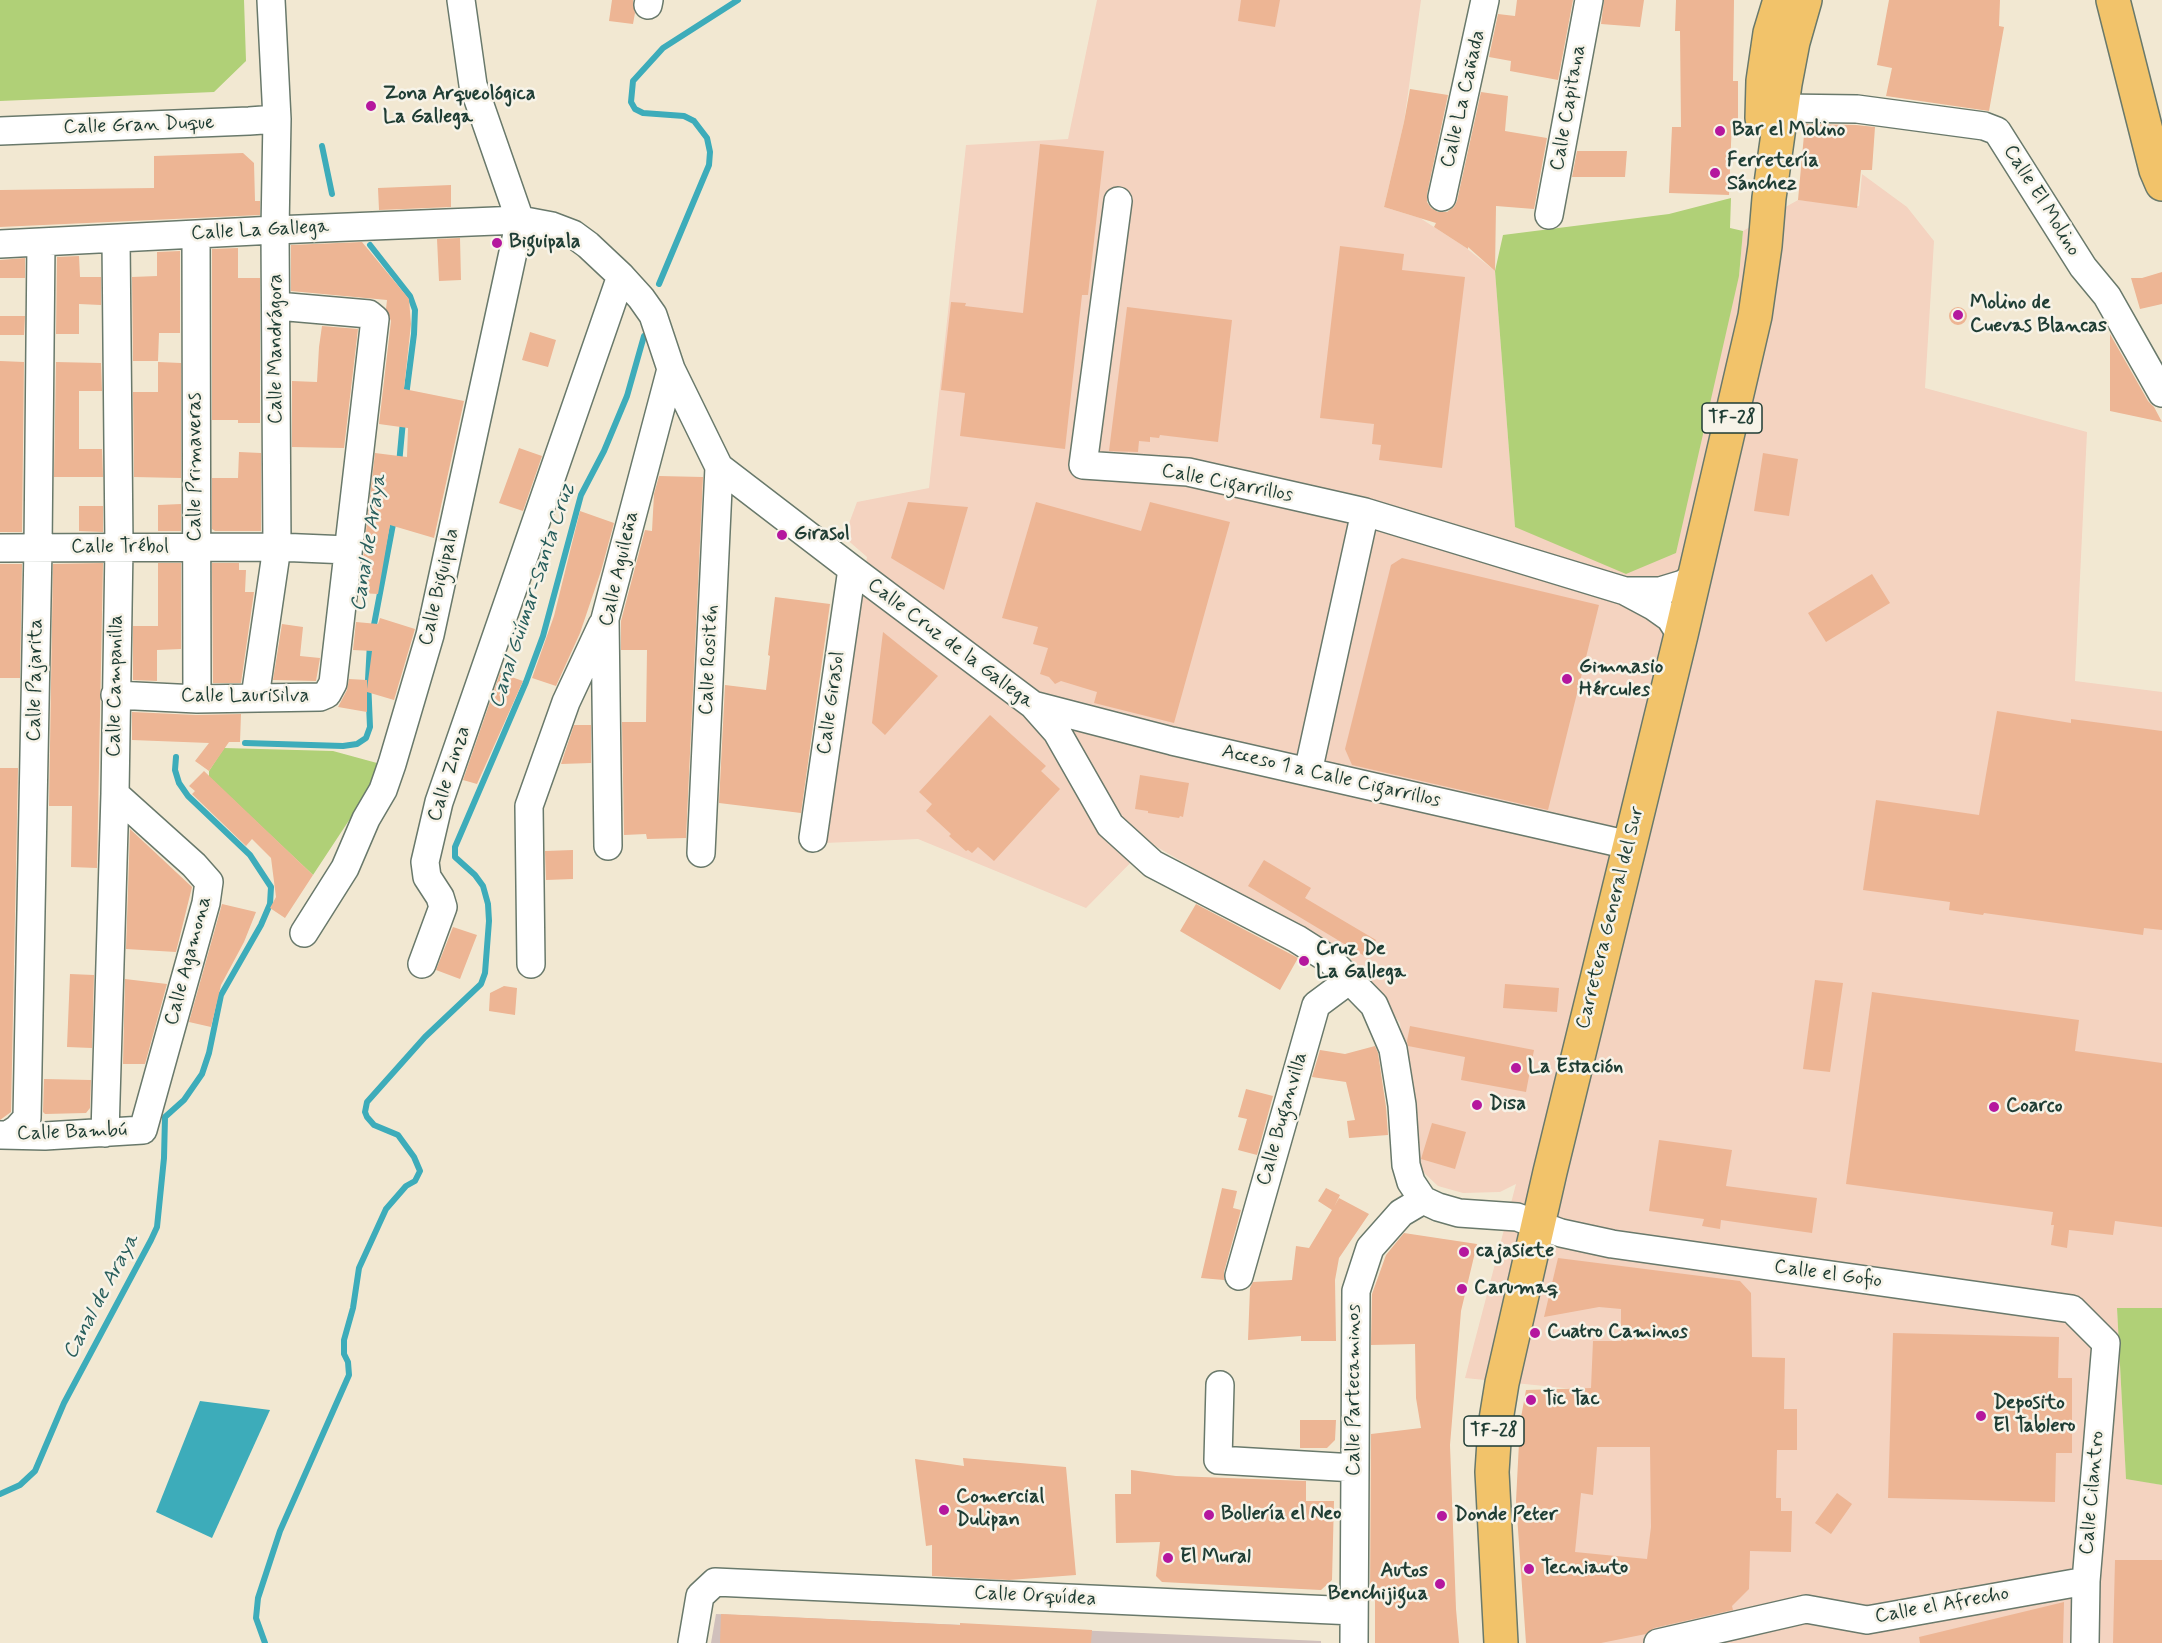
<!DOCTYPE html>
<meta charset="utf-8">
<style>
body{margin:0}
canvas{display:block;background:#f2e8d2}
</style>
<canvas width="2162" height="1643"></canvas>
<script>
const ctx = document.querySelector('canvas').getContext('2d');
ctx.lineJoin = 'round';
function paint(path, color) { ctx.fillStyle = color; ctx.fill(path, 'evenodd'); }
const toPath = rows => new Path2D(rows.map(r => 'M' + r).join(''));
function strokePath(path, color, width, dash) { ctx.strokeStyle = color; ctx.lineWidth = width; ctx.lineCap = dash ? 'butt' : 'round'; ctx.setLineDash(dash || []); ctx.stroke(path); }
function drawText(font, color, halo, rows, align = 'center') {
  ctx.font = font + ' Mynerve,sans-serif'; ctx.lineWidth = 5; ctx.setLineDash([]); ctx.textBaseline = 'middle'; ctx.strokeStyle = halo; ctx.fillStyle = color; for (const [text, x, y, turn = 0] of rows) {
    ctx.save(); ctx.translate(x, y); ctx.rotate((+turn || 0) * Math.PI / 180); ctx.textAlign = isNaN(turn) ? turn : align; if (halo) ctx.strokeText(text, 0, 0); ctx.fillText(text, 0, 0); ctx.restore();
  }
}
paint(toPath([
 [1097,0,1421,0,1404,122,1384,207,1420,218,1465,247,1495,271,1515,527,1739,276,1743,231,1798,200,1859,206,1862,174,1907,207,1934,241,1925,388,2087,432,2075,681,2162,692,2162,1308,2117,1308,2126,1478,2162,1485,2162,1643,1559,1643,1574,1389,1465,1378,1516,1184,1500,1192,1463,1193,1438,1186,1422,1171,1415,1153,1400,1023,1350,958,1150,843,1086,908,918,839,825,843,867,557,844,537,857,502,929,488,966,145,1068,139]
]), '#f4d3c0');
paint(toPath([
 [716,1614,1321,1641,1321,1643,711,1643]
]), '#d0c0bc');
paint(toPath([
 [0,0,244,0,246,61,214,92,0,101],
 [1731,198,1730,228,1743,231,1739,276,1676,553,1626,574,1515,527,1495,271,1503,235,1669,214],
 [224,748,333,751,377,763,374,780,367,793,313,875,209,777,209,771],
 [2117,1308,2162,1308,2162,1485,2126,1479]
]), '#b0d077');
paint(toPath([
 [200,1401,270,1410,212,1538,156,1512]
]), '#3dacba');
strokePath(toPath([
 [322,146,332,194],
 [370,245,410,296,415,310,414,334,406,396],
 [659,284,709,165,710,152,707,138,694,121,684,116,643,113,635,109,631,102,633,81,663,48,738,0],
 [399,464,403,421],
 [373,630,394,519],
 [245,743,343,746,357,744,366,738,370,727,368,680,370,643],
 [0,1494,20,1485,35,1471,64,1403,151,1240,157,1227,164,1158,165,1117,184,1100,202,1074,209,1053,221,995,261,925,270,904,271,887,250,855,188,796,179,783,175,770,176,757],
 [265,1643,256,1618,258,1598,280,1531,349,1375,348,1362,344,1354,344,1340,353,1308,359,1268,386,1209,406,1186,415,1181,420,1171,414,1157,398,1135,374,1125,367,1117,365,1112,367,1102,425,1037,481,984,485,973,489,921,488,904,483,886,475,875,455,857,455,847,526,682,543,636,581,495,604,451,627,396,644,336]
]), '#3dacba', 6);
paint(toPath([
 [612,0,633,0,635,13,633,24,609,21],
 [1241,0,1280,0,1275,27,1238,21],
 [1517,0,1573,0,1558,80,1510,71,1511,61,1489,57,1498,14,1515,16],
 [1604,0,1644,0,1640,27,1601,24],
 [1676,0,1734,0,1733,81,1738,81,1738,119,1732,119,1729,195,1669,193,1672,127,1681,127,1680,31,1675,31],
 [1889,0,2000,0,1999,26,2004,27,1989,111,1886,96,1892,68,1877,65],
 [1410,89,1448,95,1427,194,1427,202,1431,208,1438,212,1447,212,1454,207,1457,201,1481,92,1508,96,1505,131,1547,138,1534,209,1496,206,1495,271,1468,247,1468,249,1434,227,1436,223,1384,207,1404,122],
 [1805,124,1856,125,1875,127,1872,170,1861,170,1857,208,1798,200],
 [1040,144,1104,151,1088,295,1082,295,1065,449,960,436,965,393,941,390,951,302,966,303,965,306,1023,313],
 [1577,151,1627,151,1625,177,1572,177],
 [243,153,254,163,255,201,260,201,260,215,0,227,0,190,154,188,154,156],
 [451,185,451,207,379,210,378,188],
 [460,238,461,280,439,281,437,239],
 [362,242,409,299,411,324,404,389,464,401,434,538,390,525,378,594,359,593,375,453,407,457,408,428,379,424,391,321,386,309,387,300,291,291,291,245],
 [1340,246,1404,254,1402,270,1465,277,1442,468,1379,460,1381,445,1372,444,1374,424,1320,418],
 [238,248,238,278,260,278,260,423,238,423,238,420,212,420,212,249],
 [180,251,180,333,159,333,158,361,133,361,132,277,157,276,157,252],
 [79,256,80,277,101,277,101,305,79,304,79,334,56,334,57,257],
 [25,258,25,278,0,278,0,260],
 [2162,272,2162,304,2140,309,2131,278,2142,278],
 [1127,307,1232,320,1218,442,1160,435,1159,438,1150,437,1150,442,1139,441,1138,452,1109,451],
 '1949 316a9 9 0 1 1 18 0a9 9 0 1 1-18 0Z',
 [0,316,25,316,24,335,0,335],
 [322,326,358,329,344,448,292,447,292,381,317,382,319,347],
 [530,332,556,340,548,367,522,360],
 [2110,334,2148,401,2154,407,2162,422,2110,411],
 [0,361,24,362,22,532,0,532],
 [56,362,101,363,102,391,79,391,79,449,102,449,103,477,54,477],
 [158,362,181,363,181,478,134,477,133,392,158,392],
 [519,448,542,456,523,511,499,503],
 [239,452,261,453,261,531,215,531,212,529,212,478,238,478],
 [1763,453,1798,459,1789,516,1754,511],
 [659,476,703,477,686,838,647,839,646,834,624,835,622,722,646,722,647,650,621,650,621,621,645,530,652,531,654,494],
 [908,502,968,507,944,590,891,558],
 [1036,502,1141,531,1150,502,1230,522,1174,723,1094,703,1097,692,1061,681,1055,684,1049,677,1040,674,1048,648,1033,644,1038,627,1002,618],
 [181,504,181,531,158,531,158,505],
 [79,506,103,506,103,532,79,531],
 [580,511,614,523,601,571,580,633,556,686,532,678,554,616],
 [1402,558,1599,605,1548,810,1352,765,1345,749,1391,565],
 [103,563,97,868,71,867,72,806,49,806,53,564],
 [158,563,181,563,181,649,157,650,157,681,133,680,133,626,158,626],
 [212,563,239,563,239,570,246,570,245,592,254,592,241,683,213,683],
 [0,564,22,564,20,678,0,678],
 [1872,574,1890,603,1826,642,1808,613],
 [775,597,830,604,801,813,719,803,725,685,766,690,770,656,768,655],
 [380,618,415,629,394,700,367,692,367,712,338,707,347,690,349,679,367,680,367,689,372,651,353,650,356,622,378,624],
 [282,624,303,627,300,656,320,658,316,681,273,680],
 [883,632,938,676,885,735,872,723],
 [500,673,523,681,477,784,463,780],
 [1997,711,2071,723,2071,719,2162,731,2162,930,2144,928,2143,935,1984,913,1983,915,1949,910,1950,902,1863,890,1876,800,1979,815],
 [132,712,196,715,241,714,240,742,229,742,209,771,195,761,209,743,132,740],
 [990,715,1046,766,1041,771,1060,789,994,861,978,847,972,853,968,850,966,851,949,836,951,834,926,811,932,804,919,792],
 [574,725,591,725,591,763,561,764],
 [0,768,18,768,11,1112,0,1120],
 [204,771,313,875,285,918,270,908,276,897,271,858,252,839,246,846,192,794,195,791,189,786],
 [1140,775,1189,783,1183,817,1180,816,1179,818,1148,813,1148,811,1135,809],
 [130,829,192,887,176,952,126,949],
 [573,850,573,879,546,880,545,851],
 [1264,860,1311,888,1305,898,1376,940,1366,957,1248,886],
 [222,904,256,912,244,942,221,985,211,1027,189,1022],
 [1196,904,1298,958,1280,990,1180,931],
 [453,927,477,935,460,979,436,970],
 [70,974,94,975,92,1048,67,1047],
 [125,979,167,984,145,1064,123,1064],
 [1815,980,1843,983,1830,1072,1803,1069],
 [1505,984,1559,988,1557,1012,1503,1008],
 [504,986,517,988,515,1015,489,1011,490,993],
 [1872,992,2079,1020,2075,1051,2162,1063,2162,1227,2115,1221,2113,1235,2069,1230,2067,1248,2051,1245,2054,1225,2051,1225,2053,1212,1846,1184],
 [1410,1026,1534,1050,1526,1092,1461,1080,1465,1057,1408,1046,1407,1041],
 [1375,1046,1378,1053,1386,1107,1388,1135,1349,1138,1347,1121,1355,1120,1346,1082,1312,1077,1320,1050,1345,1054],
 [44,1079,91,1080,90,1108,86,1113,45,1114,43,1112],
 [1246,1089,1273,1096,1257,1155,1238,1150,1247,1119,1238,1117],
 [1432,1123,1466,1132,1455,1169,1421,1159],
 [1659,1140,1732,1150,1726,1186,1817,1198,1812,1233,1721,1220,1720,1229,1702,1226,1704,1219,1649,1211],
 [1222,1188,1237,1191,1233,1208,1241,1210,1224,1272,1224,1280,1201,1278],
 [1326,1188,1340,1195,1334,1207,1339,1198,1369,1214,1339,1258,1335,1280,1336,1341,1301,1341,1301,1336,1248,1340,1250,1288,1253,1282,1292,1280,1296,1246,1309,1248,1332,1210,1318,1201],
 [1404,1233,1477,1244,1461,1311,1450,1445,1456,1609,1459,1643,1375,1643,1375,1601,1370,1601,1371,1434,1421,1428,1416,1398,1415,1344,1371,1345,1372,1294,1386,1255],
 [1558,1258,1740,1281,1751,1293,1752,1357,1785,1358,1784,1409,1797,1409,1797,1450,1777,1450,1776,1498,1781,1498,1781,1511,1792,1511,1791,1552,1750,1551,1749,1589,1732,1606,1733,1610,1654,1628,1646,1634,1601,1643,1526,1643,1516,1501,1520,1423,1526,1390,1591,1388,1593,1341,1621,1341,1621,1309,1599,1307,1544,1317],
 [1597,1447,1650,1447,1651,1527,1647,1559,1575,1552,1581,1493,1593,1495],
 [1893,1333,2059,1337,2058,1378,2072,1378,2072,1453,2056,1453,2055,1502,1888,1498],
 [1300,1420,1336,1420,1335,1440,1327,1448,1300,1448],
 [963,1458,1066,1467,1076,1575,1009,1580,932,1576,932,1545,926,1546,915,1459,964,1466],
 [1131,1470,1176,1476,1306,1481,1306,1501,1334,1501,1332,1580,1321,1590,1162,1582,1156,1576,1160,1542,1116,1543,1115,1494,1131,1494],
 [1837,1493,1852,1504,1831,1534,1815,1523],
 [2115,1560,2162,1560,2162,1643,2113,1643],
 [2064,1602,2063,1643,1920,1643,1919,1637],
 [721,1614,960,1625,960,1623,1092,1630,1091,1643,720,1643]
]), '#edb594');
const minor = toPath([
 [461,0,473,85,520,220],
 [648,5,649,0],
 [1782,108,1857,109,1984,126,1997,131,2083,267,2107,296,2162,393],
 [0,131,249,121,277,119],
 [1442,197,1485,0],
 [1118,201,1083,465,1188,472,1365,512,1625,591,1653,606,1670,618,1681,635],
 [1549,215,1589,0],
 [196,234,197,699],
 [0,244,275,230,520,220,552,226,573,234,588,245,621,276,641,298,653,315,671,369,719,467,852,569,1033,705,1057,732,1110,825,1153,864,1297,939,1330,960,1374,1005,1393,1049,1402,1105,1406,1165,1411,1182,1423,1200,1438,1207,1459,1213,1517,1217,1561,1233,1612,1244,2072,1309,2106,1343,2086,1581,2085,1643],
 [0,548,277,547,348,550],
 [1626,591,1660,591,1683,584,1695,576],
 [115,695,197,699,320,697,327,694,333,683,375,319,369,314,277,306],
 [255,697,277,547,275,230,277,119,271,0],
 [1033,705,1172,741,1629,845],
 [1308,772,1365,512],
 [813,838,852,569],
 [608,846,605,619,671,369],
 [701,853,719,467],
 [304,933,345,868,366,819,383,790,392,764,430,635,520,220],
 [422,964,443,907,440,897,427,877,425,862,439,802,621,276],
 [531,964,529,806,566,702,602,625],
 [105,1133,115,794,119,547,116,239],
 [1,1135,45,1136,143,1130,206,903,209,882,194,865,115,794],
 [8,1135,17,1129,27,1118,38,548,41,243],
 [1239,1276,1316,1005,1351,979],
 [1220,1385,1218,1460,1355,1468],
 [692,1643,700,1596,715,1582,1354,1611],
 [1354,1643,1356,1291,1370,1248,1401,1213,1423,1200],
 [1658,1643,1806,1609,1867,1620,2086,1581]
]);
const major = toPath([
 [2113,0,2156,170,2162,184],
 [1762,118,1763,81,1770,33,1780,0],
 [1501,1643,1492,1472,1495,1426,1502,1383,1550,1172,1681,635,1755,316,1765,246,1769,198,1785,84,1793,42,1805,0]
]);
strokePath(minor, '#69796b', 30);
strokePath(major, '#69796b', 36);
strokePath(minor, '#fff', 27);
strokePath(major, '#f2c36a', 33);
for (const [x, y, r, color] of [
 [371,106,6,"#b5179e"],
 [1720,131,6,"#b5179e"],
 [1715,173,6,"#b5179e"],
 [497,243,6,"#b5179e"],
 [1958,315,6,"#b5179e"],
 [782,535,6,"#b5179e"],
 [1567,679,6,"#b5179e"],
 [1304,961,6,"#b5179e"],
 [1516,1068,6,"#b5179e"],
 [1477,1105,6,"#b5179e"],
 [1994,1107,6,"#b5179e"],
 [1464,1252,6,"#b5179e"],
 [1462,1289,6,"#b5179e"],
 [1535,1333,6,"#b5179e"],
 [1531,1400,6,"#b5179e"],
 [1981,1416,6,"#b5179e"],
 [944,1510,6,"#b5179e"],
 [1209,1515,6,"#b5179e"],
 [1442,1516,6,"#b5179e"],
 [1168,1558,6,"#b5179e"],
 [1529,1569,6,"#b5179e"],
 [1440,1584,6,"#b5179e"]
]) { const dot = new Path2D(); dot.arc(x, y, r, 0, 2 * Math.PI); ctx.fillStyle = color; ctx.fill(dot); strokePath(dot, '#f7f3e8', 2); }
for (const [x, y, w] of [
 [1732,418,60],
 [1494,1431,60]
]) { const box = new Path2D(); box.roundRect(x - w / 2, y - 15, w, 30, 4.5); ctx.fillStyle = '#f7f3e8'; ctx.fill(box); strokePath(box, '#1f3d34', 1.5); }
drawText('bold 18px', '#1f3d34', null, [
 ["TF-28",1732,418],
 ["TF-28",1494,1431]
]);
drawText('bold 20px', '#1f3d34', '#f7f3e8', [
 ["Zona Arqueológica",383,95],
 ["La Gallega",383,118],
 ["Bar el Molino",1732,131],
 ["Ferretería",1727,162],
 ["Sánchez",1727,185],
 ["Biguipala",509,243],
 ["Molino de",1970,304],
 ["Cuevas Blancas",1970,327],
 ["Girasol",794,535],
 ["Gimnasio",1579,668],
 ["Hércules",1579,691],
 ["Cruz De",1316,950],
 ["La Gallega",1316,973],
 ["La Estación",1528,1068],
 ["Disa",1489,1105],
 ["Coarco",2006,1107],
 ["cajasiete",1476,1252],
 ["Carumaq",1474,1289],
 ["Cuatro Caminos",1547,1333],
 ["Tic Tac",1543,1400],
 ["Deposito",1993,1404],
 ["El Tablero",1993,1427],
 ["Comercial",956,1498],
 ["Dulipan",956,1521],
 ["Bollería el Neo",1221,1515],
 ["Donde Peter",1454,1516],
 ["El Mural",1180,1558],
 ["Tecniauto",1541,1569],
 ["Autos",1428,1572,"right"],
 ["Benchijigua",1428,1595,"right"]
], 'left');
drawText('20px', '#1f3d34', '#f7f3e8', [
 ["Calle La Cañada",1464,99,-77],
 ["Calle Capitana",1569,108,-80],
 ["Calle Gran Duque",139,126,-2],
 ["Calle El Molino",2041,201,58],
 ["Calle La Gallega",260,231,-3],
 ["Calle Mandrágora",277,349,-90],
 ["Calle Primaveras",196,467,-90],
 ["Calle Cigarrillos",1227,484,11],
 ["Calle Trébol",120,548],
 ["Calle Aguileña",620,569,-77],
 ["Calle Biguipala",440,587,-77],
 ["Calle Cruz de la Gallega",950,644,37],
 ["Calle Rositén",710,660,-87],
 ["Calle Pajarita",36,680,-89],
 ["Calle Campanilla",116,686,-89],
 ["Calle Laurisilva",245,697],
 ["Calle Girasol",832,703,-82],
 ["Calle Zinza",450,774,-72],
 ["Acceso 1 a Calle Cigarrillos",1331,777,13],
 ["Carretera General del Sur",1611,918,-76],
 ["Calle Agamona",189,961,-75],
 ["Calle Buganvilla",1283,1119,-74],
 ["Calle Bambú",72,1133,-2],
 ["Calle el Gofio",1828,1275,8],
 ["Calle Partecaminos",1355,1390,-90],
 ["Calle Cilantro",2093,1493,-85],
 ["Calle Orquídea",1035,1597,3],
 ["Calle el Afrecho",1942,1606,-10]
]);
drawText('italic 21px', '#285e5c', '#f7f3e8', [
 ["Canal de Araya",370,543,-81],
 ["Canal Güímar-Santa Cruz",533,596,-72],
 ["Canal de Araya",102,1297,-62]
]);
</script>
